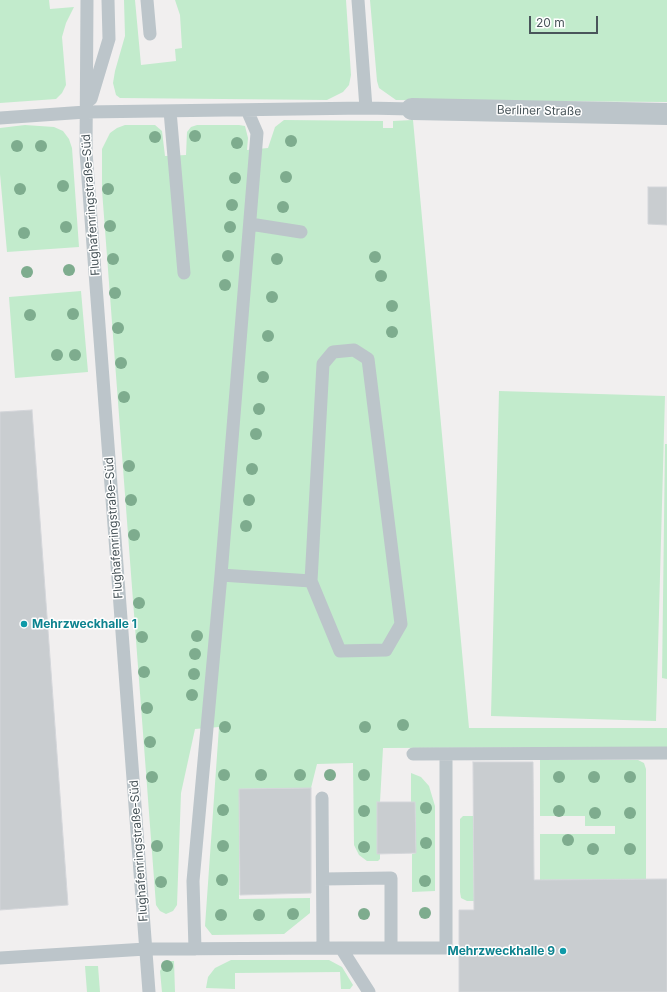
<!DOCTYPE html>
<meta charset="utf-8">
<style>
body{margin:0}
#map{position:relative;width:667px;height:992px;overflow:hidden;background:#f1efef;font-family:Inter,sans-serif}
canvas{display:block}
.scale{position:absolute;left:529px;top:16px;width:69px;height:18px;box-sizing:border-box;border:2px solid #49555a;border-top:0;padding-left:5px;font-size:12px;line-height:14px;white-space:nowrap;color:#49555a;-webkit-text-stroke:3px #fff;paint-order:stroke}
</style>
<div id="map">
<canvas width="667" height="992"></canvas>
<div class="scale">20 m</div>
</div>
<script>
const ctx = document.querySelector('canvas').getContext('2d');
ctx.lineJoin = 'round';
function paint(path, color) { ctx.fillStyle = color; ctx.fill(path, 'evenodd'); }
const toPath = rows => new Path2D(rows.map(r => 'M' + r).join(''));
function strokePath(path, color, width, dash) { ctx.strokeStyle = color; ctx.lineWidth = width; ctx.lineCap = dash ? 'butt' : 'round'; ctx.setLineDash(dash || []); ctx.stroke(path); }
function drawText(font, color, halo, rows, align = 'center') {
  ctx.font = font + ' Inter,sans-serif'; ctx.lineWidth = 3; ctx.setLineDash([]); ctx.textBaseline = 'middle'; ctx.strokeStyle = halo; ctx.fillStyle = color; for (const [text, x, y, turn = 0] of rows) {
    ctx.save(); ctx.translate(x, y); ctx.rotate((+turn || 0) * Math.PI / 180); ctx.textAlign = isNaN(turn) ? turn : align; if (halo) ctx.strokeText(text, 0, 0); ctx.fillText(text, 0, 0); ctx.restore();
  }
}
paint(toPath([
 [0,0,49,0,50,9,74,7,66,23,62,37,66,85,62,93,56,99,0,103],
 [124,0,135,0,141,65,176,61,175,49,182,48,180,15,175,0,346,0,351,75,349,85,343,92,327,100,120,98,116,95,113,83,115,71,125,36],
 [370,0,667,0,667,102,396,100,379,88,377,81],
 [284,120,383,121,383,128,393,128,393,121,413,120,469,728,667,728,667,747,383,748,380,802,377,803,377,854,380,854,380,859,378,861,367,861,359,855,354,845,353,763,317,764,311,788,239,789,239,899,310,898,310,913,284,934,212,935,205,926,219,727,195,729,181,793,177,905,173,911,166,914,160,911,156,905,102,190,102,149,110,133,117,128,125,125,155,125,162,131,165,156,186,155,187,132,191,127,197,125,239,125,245,126,248,138,247,150,268,148,275,127],
 [25,125,54,127,63,131,69,139,72,148,79,247,7,252,0,174,0,128],
 [81,291,88,372,15,378,9,297],
 [499,391,665,396,656,721,491,716],
 [665,444,667,444,667,679,662,678],
 [540,760,638,760,644,763,646,769,646,879,540,880,540,834,615,834,615,826,585,826,585,816,540,816],
 [411,773,421,777,429,786,435,806,435,891,412,892,412,854,416,853,415,802,411,802],
 [463,816,473,816,474,901,467,901,461,898,460,892,460,819],
 [231,960,329,960,342,967,353,985,350,989,341,989,340,972,235,973,235,989,206,988,208,977,215,968],
 [166,961,174,961,175,992,162,992,160,971],
 [85,966,98,966,100,992,87,992]
]), '#c2ebcc');
const building = toPath([
 [648,187,667,187,667,225,648,224,648,187],
 [32,410,68,905,0,910,0,412,32,410],
 [473,762,533,762,534,880,667,879,667,992,459,992,459,910,474,910,473,762],
 [311,788,311,893,240,895,239,789,311,788],
 [377,802,415,802,416,853,377,854,377,802]
]);
paint(building, '#c9cdd0');
strokePath(building, '#d4d6da', 1);
strokePath(toPath([
 [87,0,86,152,149,992],
 [147,0,150,34],
 [358,0,366,108],
 [91,99,109,39,108,0],
 [170,111,184,273],
 [0,118,86,112,366,108,412,109],
 [250,224,301,232],
 [221,575,311,581,340,651,386,650,401,624,368,359,354,350,333,352,323,364,311,581],
 [413,754,667,753],
 [322,798,323,948],
 [323,879,391,878,391,948],
 [341,948,446,948,446,754],
 [195,949,193,881,221,575,257,133,247,110],
 [0,958,146,949,341,948,369,992]
]), '#bcc5ca', 13);
strokePath(toPath([
 [412,109,667,114]
]), '#bcc5ca', 22);
ctx.fillStyle = '#7eac8e';
for (const [x, y] of [
 [195,136],
 [155,137],
 [291,141],
 [237,143],
 [17,146],
 [41,146],
 [286,177],
 [235,178],
 [63,186],
 [20,189],
 [108,189],
 [232,205],
 [283,207],
 [110,226],
 [66,227],
 [230,227],
 [24,233],
 [228,256],
 [375,257],
 [113,259],
 [277,259],
 [69,270],
 [27,272],
 [381,276],
 [225,285],
 [115,293],
 [272,297],
 [392,306],
 [73,314],
 [30,315],
 [118,328],
 [392,332],
 [268,336],
 [57,355],
 [75,355],
 [121,363],
 [263,377],
 [124,397],
 [259,409],
 [256,434],
 [129,466],
 [252,469],
 [131,500],
 [249,500],
 [246,526],
 [134,535],
 [139,603],
 [197,636],
 [142,637],
 [195,654],
 [144,672],
 [194,674],
 [192,695],
 [147,708],
 [403,725],
 [225,727],
 [365,727],
 [150,742],
 [224,775],
 [261,775],
 [300,775],
 [330,775],
 [364,775],
 [152,777],
 [559,777],
 [594,777],
 [630,777],
 [426,808],
 [223,810],
 [364,811],
 [559,811],
 [595,813],
 [630,813],
 [568,840],
 [426,843],
 [157,846],
 [223,846],
 [364,847],
 [593,849],
 [630,849],
 [222,880],
 [425,881],
 [161,882],
 [425,913],
 [293,914],
 [364,914],
 [221,915],
 [259,915],
 [167,966]
]) { ctx.beginPath(); ctx.arc(x, y, 6, 0, 2 * Math.PI); ctx.fill(); }
for (const [x, y, r, color] of [
 [24,624,4,"#0f9aa8"],
 [563,951,4,"#0f9aa8"]
]) { const dot = new Path2D(); dot.arc(x, y, r, 0, 2 * Math.PI); ctx.fillStyle = color; ctx.fill(dot); strokePath(dot, '#fff', 1.5); }
drawText('12px', '#49555a', '#fff', [
 ["Berliner Straße",539,111,1],
 ["Flughafenringstraße-Süd",91,205,-94],
 ["Flughafenringstraße-Süd",114,528,-94],
 ["Flughafenringstraße-Süd",139,851,-94]
]);
drawText('bold 12px', '#0d838f', '#fff', [
 ["Mehrzweckhalle 1",32,624],
 ["Mehrzweckhalle 9",555,951,"right"]
], 'left');
</script>
